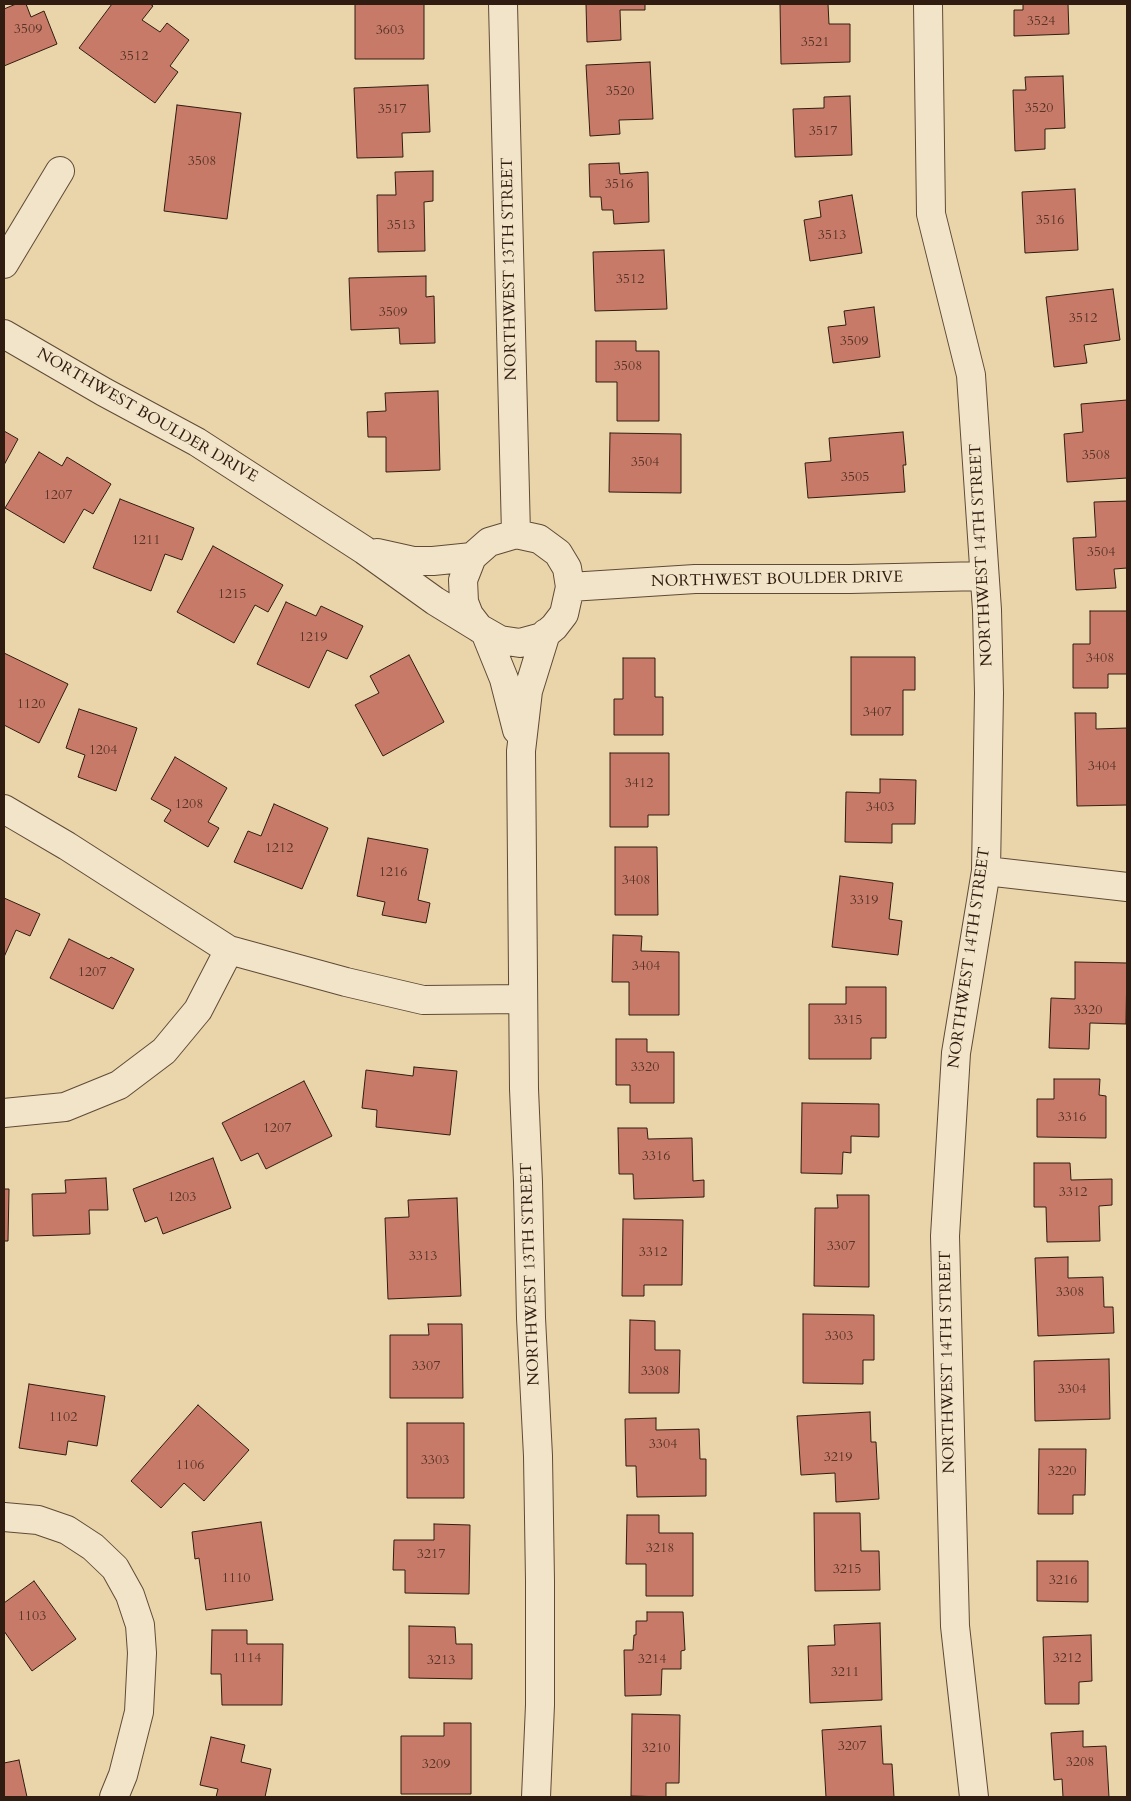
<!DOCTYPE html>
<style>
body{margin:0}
#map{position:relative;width:1131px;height:1801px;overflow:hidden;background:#ead5aa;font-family:Cardo,serif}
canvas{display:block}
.frame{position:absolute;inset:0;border:5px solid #311c11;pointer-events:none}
</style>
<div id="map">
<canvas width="1131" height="1801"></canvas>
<div class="frame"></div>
</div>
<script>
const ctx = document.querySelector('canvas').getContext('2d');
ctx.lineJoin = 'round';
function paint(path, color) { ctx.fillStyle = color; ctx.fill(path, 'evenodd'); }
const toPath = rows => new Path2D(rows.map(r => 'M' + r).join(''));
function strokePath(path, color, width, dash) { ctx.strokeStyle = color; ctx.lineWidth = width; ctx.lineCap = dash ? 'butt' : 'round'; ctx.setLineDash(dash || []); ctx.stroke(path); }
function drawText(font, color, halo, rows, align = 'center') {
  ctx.font = font + ' Cardo,serif'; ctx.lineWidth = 4.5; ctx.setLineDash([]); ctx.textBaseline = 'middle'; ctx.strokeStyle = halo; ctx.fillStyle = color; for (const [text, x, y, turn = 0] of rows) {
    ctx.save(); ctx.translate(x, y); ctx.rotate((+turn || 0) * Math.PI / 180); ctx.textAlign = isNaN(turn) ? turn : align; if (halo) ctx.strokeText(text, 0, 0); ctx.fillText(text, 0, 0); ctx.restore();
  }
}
const building = toPath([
 [16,4,26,4,31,17,44,11,57,44,4,66,4,9,16,4],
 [112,4,150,4,153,6,142,20,160,32,167,23,189,40,170,66,178,72,155,103,79,48,112,4],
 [355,4,424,4,424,59,355,59,355,4],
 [586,4,645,4,645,10,620,10,621,40,587,42,586,4],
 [780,4,828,4,829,24,850,24,850,62,781,64,780,4],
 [1023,4,1068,4,1069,34,1014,36,1014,10,1023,10,1023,4],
 [650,62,653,119,619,120,620,134,590,136,586,65,650,62],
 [1063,76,1065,128,1045,129,1045,149,1015,151,1013,90,1026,90,1025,77,1063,76],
 [428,85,430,132,402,133,403,157,357,158,354,88,428,85],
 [850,96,852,155,795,157,793,109,824,108,824,97,850,96],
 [177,105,241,113,227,219,164,211,177,105],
 [619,163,620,174,648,172,649,222,614,224,613,210,602,210,601,197,590,197,589,164,619,163],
 [433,171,433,201,424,202,425,251,378,252,377,195,396,195,395,172,433,171],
 [1075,189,1078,250,1025,253,1022,192,1075,189],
 [852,195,862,253,810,261,804,220,821,217,819,201,852,195],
 [664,250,667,309,595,311,593,252,664,250],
 [426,276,426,297,434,296,435,343,400,344,399,328,351,330,349,278,426,276],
 [1113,289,1120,340,1084,345,1087,363,1054,367,1046,297,1113,289],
 [874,307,880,357,833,363,828,327,846,325,844,311,874,307],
 [596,341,636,341,636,351,659,351,659,421,617,421,617,382,596,382,596,341],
 [438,391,440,470,386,472,386,437,368,437,367,412,386,411,385,393,438,391],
 [1127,400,1127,478,1067,482,1064,434,1083,432,1081,404,1127,400],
 [4,431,18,439,4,465,4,431],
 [903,432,906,465,903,465,905,492,808,498,805,463,831,461,829,438,903,432],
 [610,433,681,434,681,493,609,492,610,433],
 [39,452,62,466,67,457,111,484,93,514,84,509,64,543,5,508,39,452],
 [120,499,194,528,182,560,165,554,151,591,93,568,120,499],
 [1127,501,1127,568,1114,569,1116,588,1076,590,1073,538,1096,537,1094,502,1127,501],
 [213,546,283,585,268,612,255,605,234,643,177,612,213,546],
 [286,602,316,616,321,606,363,626,347,659,327,650,309,688,257,664,286,602],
 [1090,611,1127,611,1127,674,1108,674,1108,688,1073,688,1073,644,1090,644,1090,611],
 [4,653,68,684,39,743,4,725,4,653],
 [409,655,444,722,383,756,355,705,379,693,370,676,409,655],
 [851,657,915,657,915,690,903,690,903,735,851,735,851,657],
 [623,658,655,658,655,697,663,697,663,735,614,735,614,699,623,699,623,658],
 [79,709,137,728,116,791,78,777,85,755,66,748,79,709],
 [1075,713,1096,713,1096,729,1127,728,1127,805,1077,806,1075,713],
 [610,753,669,753,669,815,648,815,648,827,610,827,610,753],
 [175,757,227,788,208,822,219,828,208,847,164,821,171,810,151,799,175,757],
 [880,779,916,780,915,824,892,824,892,843,845,842,846,792,880,793,880,779],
 [274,804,328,828,302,889,234,862,248,831,261,836,274,804],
 [368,838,428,849,418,900,430,903,426,923,382,915,385,902,357,896,368,838],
 [615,847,657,847,658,915,615,915,615,847],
 [840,876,893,883,889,919,902,921,898,955,832,947,840,876],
 [4,898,40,914,30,936,16,930,4,957,4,898],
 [613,935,642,936,641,951,679,952,679,1015,629,1015,629,982,612,982,613,935],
 [69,939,109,959,111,957,134,969,113,1009,50,978,69,939],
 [1075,962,1127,963,1126,1024,1090,1023,1089,1049,1049,1048,1051,998,1075,999,1075,962],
 [846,987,886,987,886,1038,871,1038,871,1059,809,1059,809,1004,846,1004,846,987],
 [616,1039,647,1039,647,1052,674,1052,674,1103,630,1103,630,1085,616,1085,616,1039],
 [414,1067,457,1071,450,1135,376,1127,377,1110,362,1108,366,1070,413,1076,414,1067],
 [1054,1079,1100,1079,1099,1095,1106,1096,1106,1138,1037,1137,1037,1099,1054,1099,1054,1079],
 [304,1081,332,1136,266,1169,258,1153,241,1161,222,1123,304,1081],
 [802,1103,879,1104,879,1137,851,1136,851,1153,843,1152,842,1174,801,1173,802,1103],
 [618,1128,647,1128,648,1139,692,1138,693,1181,704,1180,704,1197,634,1199,633,1174,619,1174,618,1128],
 [213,1158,231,1208,163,1234,157,1217,145,1222,133,1189,213,1158],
 [1034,1163,1070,1163,1071,1180,1112,1179,1112,1205,1099,1206,1100,1241,1047,1242,1046,1207,1034,1207,1034,1163],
 [106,1178,108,1210,89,1210,90,1234,33,1236,32,1194,66,1193,65,1180,106,1178],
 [4,1189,9,1189,8,1241,4,1241,4,1189],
 [837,1195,869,1195,869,1287,814,1286,815,1208,838,1208,837,1195],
 [457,1198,461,1296,388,1299,385,1218,409,1217,408,1200,457,1198],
 [623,1219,683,1220,682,1285,644,1285,644,1296,622,1296,623,1219],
 [1068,1257,1068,1278,1103,1277,1104,1307,1113,1307,1114,1333,1038,1336,1035,1258,1068,1257],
 [803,1314,874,1315,874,1360,863,1360,863,1384,803,1383,803,1314],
 [630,1320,655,1321,655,1350,680,1350,679,1393,629,1393,630,1320],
 [428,1324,462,1324,463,1398,390,1398,390,1335,429,1335,428,1324],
 [1109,1359,1110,1419,1035,1421,1034,1361,1109,1359],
 [29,1384,105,1396,97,1446,68,1441,66,1455,19,1448,29,1384],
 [198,1405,249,1450,204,1501,184,1483,161,1508,131,1481,198,1405],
 [870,1412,871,1442,876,1442,879,1499,836,1502,835,1473,801,1475,797,1416,870,1412],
 [656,1418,656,1430,699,1429,700,1459,706,1459,706,1496,637,1497,636,1466,626,1466,625,1419,656,1418],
 [407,1423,464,1423,464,1498,407,1498,407,1423],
 [1039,1449,1086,1449,1085,1495,1073,1495,1073,1514,1038,1514,1039,1449],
 [814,1513,860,1513,861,1551,879,1551,880,1590,815,1591,814,1513],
 [627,1515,659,1515,659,1533,693,1533,693,1596,646,1596,646,1564,626,1564,627,1515],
 [261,1522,273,1600,206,1610,199,1558,195,1559,192,1532,261,1522],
 [434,1524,470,1525,469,1594,405,1593,405,1570,393,1570,394,1540,434,1540,434,1524],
 [1037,1561,1088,1561,1088,1602,1037,1601,1037,1561],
 [34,1581,76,1639,32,1671,4,1631,4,1603,34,1581],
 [647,1612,683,1612,685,1650,681,1651,681,1669,662,1669,661,1695,625,1696,624,1650,633,1650,634,1635,636,1635,636,1621,647,1621,647,1612],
 [880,1623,882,1700,810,1703,808,1646,835,1645,834,1625,880,1623],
 [409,1626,455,1627,456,1644,472,1644,472,1679,409,1678,409,1626],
 [212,1630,247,1630,247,1644,283,1644,282,1705,222,1705,221,1674,211,1674,212,1630],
 [1091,1635,1092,1681,1079,1682,1079,1704,1045,1704,1043,1637,1091,1635],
 [632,1714,680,1715,679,1783,666,1783,666,1797,631,1796,632,1714],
 [444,1723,471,1723,471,1794,401,1794,401,1736,444,1736,444,1723],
 [881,1726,883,1764,892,1764,894,1797,826,1797,822,1730,881,1726],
 [1083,1731,1083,1747,1106,1746,1109,1797,1063,1797,1062,1779,1054,1780,1051,1733,1083,1731],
 [211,1737,245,1745,241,1762,271,1769,265,1797,216,1797,218,1789,200,1785,211,1737],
 [19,1760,27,1797,4,1797,4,1763,19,1760]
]);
paint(building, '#c87a68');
strokePath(building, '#311c11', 1);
const minor = toPath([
 [503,4,516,534],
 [928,4,931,214,971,375,987,610,989,693,986,871,956,1053,945,1236,955,1626,974,1797],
 [4,264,60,171],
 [4,334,104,392,197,442,364,550,435,601,479,628,500,640,520,643,542,637,554,627,564,614,570,587,567,568,558,553,539,539,516,534,489,542,472,557,463,580,464,602,469,615,479,628],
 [377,553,413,561,433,561,472,557],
 [570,587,695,579,850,579,984,576],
 [485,632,504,679,517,730],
 [4,809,67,846,229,950,346,982,423,1000,523,999],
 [986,871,1127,887],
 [4,1113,65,1107,119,1085,164,1051,198,1010,229,950],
 [4,1517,38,1520,67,1530,93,1547,115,1568,130,1595,140,1625,142,1653,139,1712,123,1775,114,1797],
 [536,1797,540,1705,540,1581,538,1456,531,1318,528,1182,524,1089,521,751,528,691,546,633]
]);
strokePath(minor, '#5f4a37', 30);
strokePath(minor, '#f1e4c8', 28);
drawText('14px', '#573427', null, [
 ["3524",1041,22],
 ["3509",28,30],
 ["3603",390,31],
 ["3521",815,43],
 ["3512",134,57],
 ["3520",620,92],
 ["3520",1039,109],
 ["3517",392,110],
 ["3517",823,132],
 ["3508",202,162],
 ["3516",619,185],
 ["3516",1050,221],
 ["3513",401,226],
 ["3513",832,236],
 ["3512",630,280],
 ["3509",393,313],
 ["3512",1083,319],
 ["3509",854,342],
 ["3508",628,367],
 ["3508",1096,456],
 ["3504",645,463],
 ["3505",855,478],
 ["1207",58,496],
 ["1211",146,541],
 ["3504",1101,553],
 ["1215",232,595],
 ["1219",313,638],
 ["3408",1100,659],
 ["1120",31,705],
 ["3407",877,713],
 ["1204",103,751],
 ["3404",1102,767],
 ["3412",639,784],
 ["1208",189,805],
 ["3403",880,808],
 ["1212",279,849],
 ["1216",393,873],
 ["3408",636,881],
 ["3319",864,901],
 ["3404",646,967],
 ["1207",92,973],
 ["3320",1088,1011],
 ["3315",848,1021],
 ["3320",645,1068],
 ["3316",1072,1118],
 ["1207",277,1129],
 ["3316",656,1157],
 ["3312",1073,1193],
 ["1203",182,1198],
 ["3307",841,1247],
 ["3312",653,1253],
 ["3313",423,1257],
 ["3308",1070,1293],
 ["3303",839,1337],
 ["3307",426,1367],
 ["3308",655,1372],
 ["3304",1072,1390],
 ["1102",63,1418],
 ["3304",663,1445],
 ["3219",838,1458],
 ["3303",435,1461],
 ["1106",190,1466],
 ["3220",1062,1472],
 ["3218",660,1549],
 ["3217",431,1555],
 ["3215",847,1570],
 ["1110",236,1579],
 ["3216",1063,1581],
 ["1103",32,1617],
 ["1114",247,1659],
 ["3212",1067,1659],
 ["3214",652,1660],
 ["3213",441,1661],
 ["3211",845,1673],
 ["3207",852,1747],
 ["3210",656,1749],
 ["3208",1080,1763],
 ["3209",436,1765]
]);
drawText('16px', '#311c11', '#f1e4c8', [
 ["NORTHWEST 13TH STREET",510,269,-91],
 ["NORTHWEST BOULDER DRIVE",147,416,30],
 ["NORTHWEST 14TH STREET",982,555,-93],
 ["NORTHWEST BOULDER DRIVE",777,580,-1],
 ["NORTHWEST 14TH STREET",970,958,-82],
 ["NORTHWEST 13TH STREET",531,1274,-92],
 ["NORTHWEST 14TH STREET",948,1362,-91]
]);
</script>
